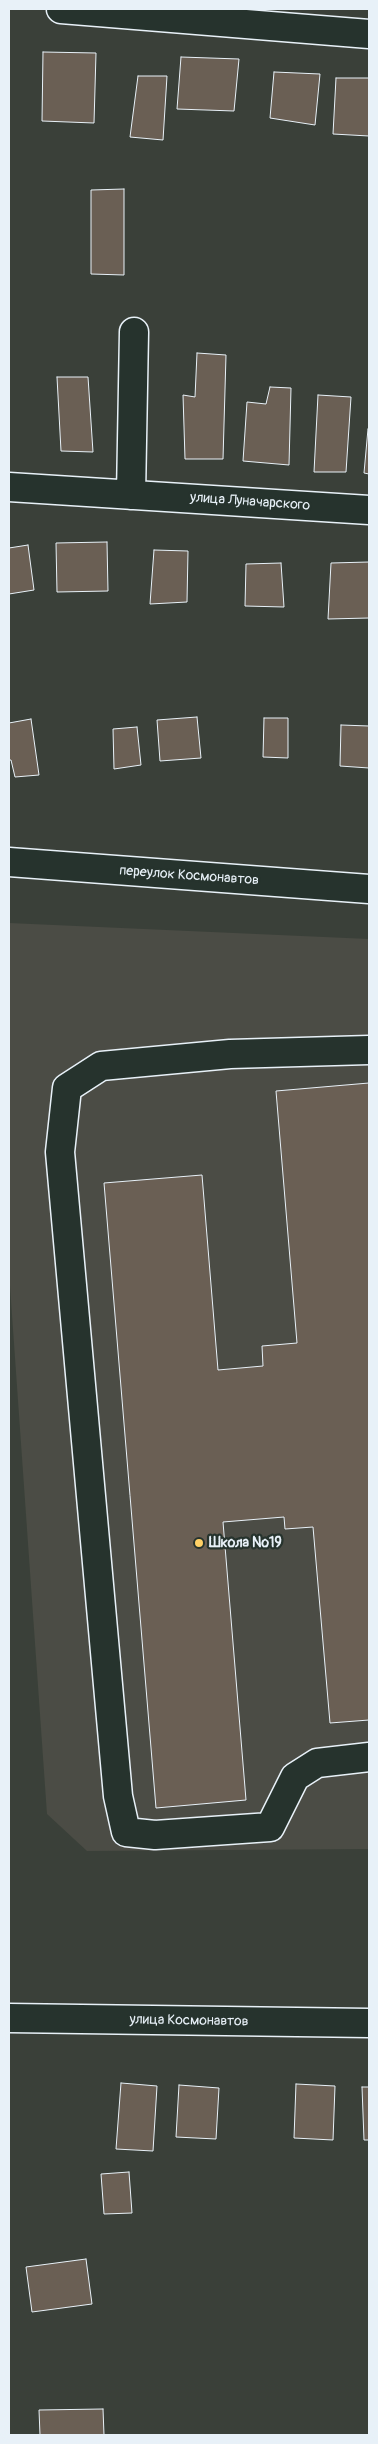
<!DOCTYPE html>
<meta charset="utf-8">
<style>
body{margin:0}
#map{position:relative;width:378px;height:2444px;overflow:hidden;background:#3a4039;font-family:Pangolin,sans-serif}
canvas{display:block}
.frame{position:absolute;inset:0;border:10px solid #e8f1f8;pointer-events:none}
</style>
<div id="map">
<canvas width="378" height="2444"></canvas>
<div class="frame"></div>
</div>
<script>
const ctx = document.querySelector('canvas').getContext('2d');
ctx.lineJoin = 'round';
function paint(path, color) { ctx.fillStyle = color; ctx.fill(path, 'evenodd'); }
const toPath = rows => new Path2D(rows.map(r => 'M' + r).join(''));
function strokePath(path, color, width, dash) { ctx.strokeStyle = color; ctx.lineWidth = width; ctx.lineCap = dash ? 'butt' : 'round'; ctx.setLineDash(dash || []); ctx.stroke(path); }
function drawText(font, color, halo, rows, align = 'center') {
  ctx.font = font + ' Pangolin,sans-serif'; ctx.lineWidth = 4.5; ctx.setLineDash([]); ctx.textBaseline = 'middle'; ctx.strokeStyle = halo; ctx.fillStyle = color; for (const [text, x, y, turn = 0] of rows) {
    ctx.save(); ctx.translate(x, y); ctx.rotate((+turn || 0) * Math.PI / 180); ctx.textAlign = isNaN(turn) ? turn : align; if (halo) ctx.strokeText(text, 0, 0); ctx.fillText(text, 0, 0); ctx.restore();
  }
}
paint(toPath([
 [9,923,369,939,369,1849,87,1851,47,1814,9,1272]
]), '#4b4c45');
const building = toPath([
 [43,52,96,53,94,123,42,121,43,52],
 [181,57,239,59,234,111,177,109,181,57],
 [274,72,320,74,315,125,270,118,274,72],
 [138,76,167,76,163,140,130,137,138,76],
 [336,78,369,78,369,136,333,134,336,78],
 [124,189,124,275,91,274,91,190,124,189],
 [197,353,226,355,223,459,185,459,183,395,195,397,197,353],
 [57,377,88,377,93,452,61,451,57,377],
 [270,387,291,388,289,465,243,461,247,402,266,404,270,387],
 [318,395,351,397,346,472,314,472,318,395],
 [368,429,369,429,369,474,364,473,368,429],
 [107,542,108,591,57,592,56,543,107,542],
 [28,545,34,590,9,594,9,548,28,545],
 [154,550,188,551,187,602,150,604,154,550],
 [369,562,369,618,328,619,331,563,369,562],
 [281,563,284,607,245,606,246,564,281,563],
 [197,717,201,758,160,761,157,720,197,717],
 [264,718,288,718,288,758,263,757,264,718],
 [31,719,39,775,15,777,11,760,9,760,9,723,31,719],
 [341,725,369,726,369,768,340,766,341,725],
 [137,727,141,765,114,769,113,729,137,727],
 [369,1083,369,1720,330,1723,313,1527,285,1529,284,1517,223,1522,246,1800,156,1808,104,1183,202,1175,218,1370,263,1366,262,1346,297,1343,276,1091,369,1083],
 [121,2083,157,2086,153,2151,116,2149,121,2083],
 [296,2084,335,2086,333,2140,294,2138,296,2084],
 [179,2085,219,2088,216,2139,176,2137,179,2085],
 [362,2087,369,2087,369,2140,364,2140,362,2087],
 [129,2172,132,2213,104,2214,101,2174,129,2172],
 [86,2259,92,2304,32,2312,26,2267,86,2259],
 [103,2409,104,2435,40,2435,39,2410,103,2409]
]);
paint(building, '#6a5f54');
strokePath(building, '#e8f1f8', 1);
const minor = toPath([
 [61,9,369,34],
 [9,487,369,510],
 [131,495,134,332],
 [9,862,369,889],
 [369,1050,230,1054,101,1066,67,1088,60,1152,118,1796,126,1832,155,1835,270,1827,295,1777,317,1763,369,1757],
 [9,2018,369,2023]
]);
strokePath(minor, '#e8f1f8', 31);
strokePath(minor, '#26332d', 28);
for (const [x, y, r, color] of [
 [199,1543,5,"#ffd166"]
]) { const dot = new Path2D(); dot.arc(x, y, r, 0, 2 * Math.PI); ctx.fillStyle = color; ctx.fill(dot); strokePath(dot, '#26332d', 2); }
drawText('14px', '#e8f1f8', '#26332d', [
 ["улица Луначарского",250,502,4],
 ["переулок Космонавтов",189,876,4],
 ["улица Космонавтов",189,2021,1]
]);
drawText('bold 14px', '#e8f1f8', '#26332d', [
 ["Школа №19",209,1543]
], 'left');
</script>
